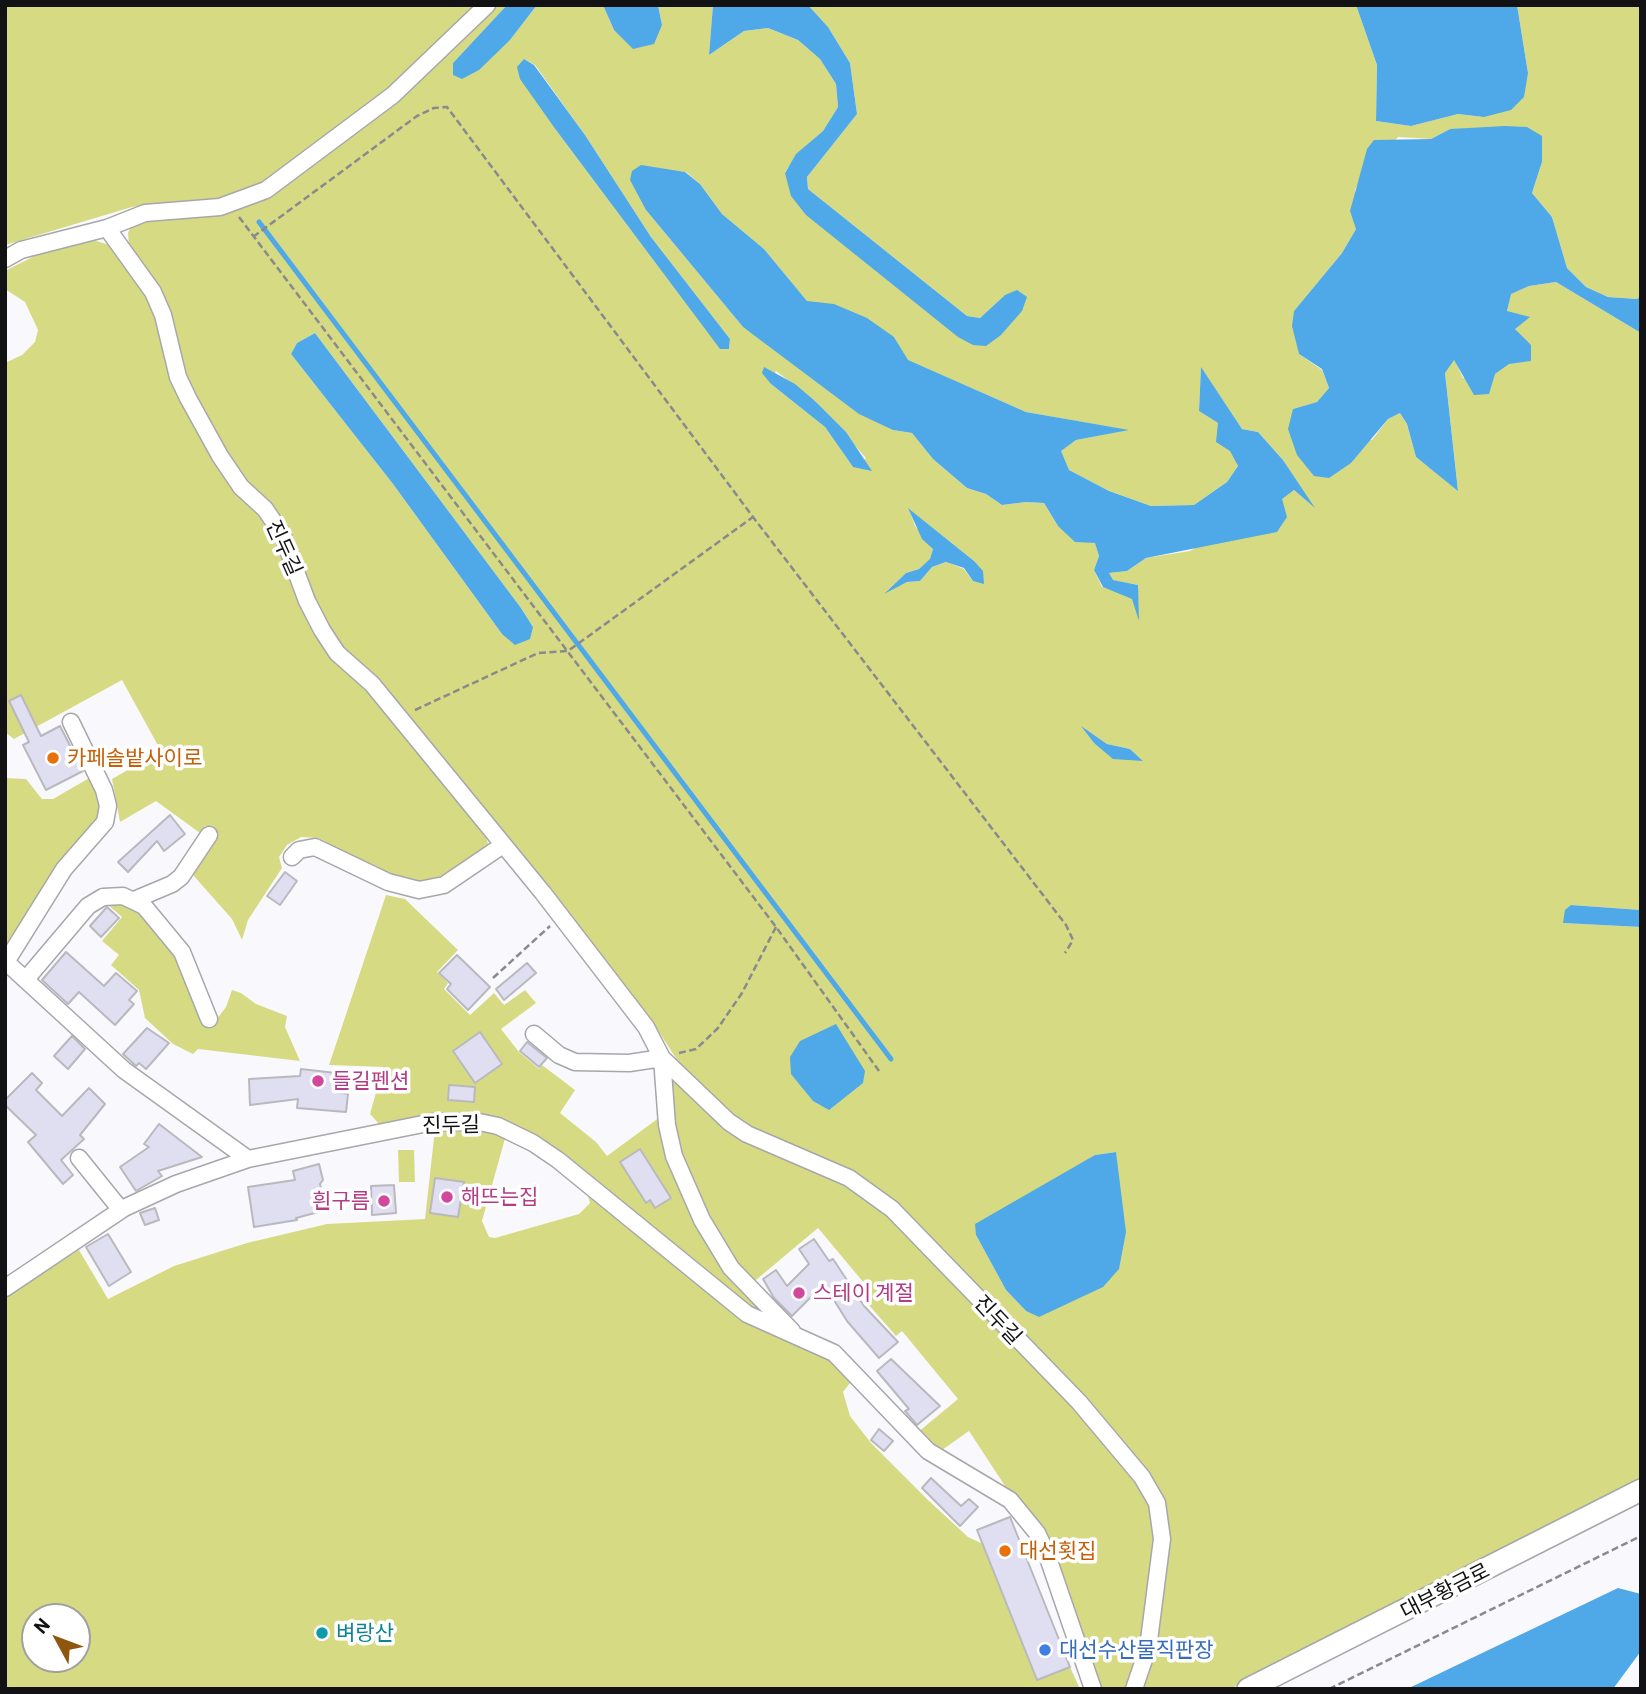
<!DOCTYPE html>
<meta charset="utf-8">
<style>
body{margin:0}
#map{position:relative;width:1646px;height:1694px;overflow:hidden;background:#f9f9fd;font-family:Barlow,sans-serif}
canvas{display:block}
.frame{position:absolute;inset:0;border:7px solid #121214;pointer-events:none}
.north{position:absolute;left:21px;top:1603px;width:70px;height:70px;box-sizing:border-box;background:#fff;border:2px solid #a0a0a1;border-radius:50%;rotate:311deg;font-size:19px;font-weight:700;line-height:28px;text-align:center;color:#121214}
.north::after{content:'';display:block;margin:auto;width:24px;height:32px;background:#8e570d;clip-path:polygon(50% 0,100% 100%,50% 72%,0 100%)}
</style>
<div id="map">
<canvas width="1646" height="1694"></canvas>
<div class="frame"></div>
<div class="north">N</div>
</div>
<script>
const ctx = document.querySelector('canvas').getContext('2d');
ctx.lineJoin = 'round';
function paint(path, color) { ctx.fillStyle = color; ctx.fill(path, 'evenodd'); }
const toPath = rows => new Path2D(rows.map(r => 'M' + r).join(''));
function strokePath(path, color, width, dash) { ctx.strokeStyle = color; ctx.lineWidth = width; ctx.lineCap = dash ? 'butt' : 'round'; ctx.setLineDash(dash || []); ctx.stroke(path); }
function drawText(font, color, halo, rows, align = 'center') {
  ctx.font = font + ' Barlow,"Noto Sans KR",sans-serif'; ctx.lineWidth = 7; ctx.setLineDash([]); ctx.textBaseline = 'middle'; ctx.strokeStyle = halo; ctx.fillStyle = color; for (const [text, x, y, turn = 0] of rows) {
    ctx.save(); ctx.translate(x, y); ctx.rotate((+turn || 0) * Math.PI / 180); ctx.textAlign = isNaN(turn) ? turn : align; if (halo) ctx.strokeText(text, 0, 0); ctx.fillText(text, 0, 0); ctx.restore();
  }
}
paint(toPath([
 [5,5,477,5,372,104,263,185,211,203,175,202,132,207,5,245],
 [492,5,507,5,453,63,510,40,537,5,603,5,614,30,662,25,658,5,713,5,709,55,744,31,768,28,798,40,820,59,836,84,838,107,823,131,797,154,785,172,973,345,1005,295,980,318,967,316,808,189,807,177,857,114,850,63,828,27,808,5,1356,5,1377,65,1376,121,1411,126,1458,114,1484,117,1528,73,1517,5,1641,5,1641,296,1637,299,1608,297,1586,287,1567,268,1552,217,1532,193,1542,162,1477,130,1450,129,1431,139,1398,137,1360,179,1355,190,1356,229,1342,253,1294,311,1299,354,1322,370,1329,388,1317,402,1293,409,1372,440,1388,419,1400,413,1407,424,1416,457,1458,490,1445,373,1454,359,1463,378,1495,374,1509,363,1531,361,1507,312,1510,294,1529,286,1556,282,1641,333,1641,910,1572,905,1564,923,1641,927,1641,1482,1230,1689,1140,1689,1162,1505,885,1197,738,1122,688,1077,661,1035,609,968,344,652,325,624,186,382,129,246,128,233,132,224,151,217,199,217,255,201],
 [524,59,535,65,585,135,651,237,730,339,729,349,709,334,556,130],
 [664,170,686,172,700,184,722,214,764,249,807,301,894,337,907,360,1026,412,1126,430,1076,440,1060,451,1069,470,1109,491,1151,506,1194,505,1227,482,1238,466,1218,423,1199,411,1201,368,1242,429,1258,432,1283,460,1312,505,1294,490,1190,551,1146,558,1127,571,1109,573,1112,580,1138,585,1102,587,1094,570,1099,556,1095,542,1058,526,1044,503,1026,502,1002,505,986,494,967,488,933,459,912,433,893,430,743,327,646,210],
 [315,333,521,608,533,627,502,634,393,484,291,354,297,343],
 [776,371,815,401,866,458,853,467,825,427,771,384],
 [909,509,974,561,973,581,964,569,947,562,932,567,920,581,907,582,887,591,906,573,919,569,930,560,933,549,915,526],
 [1083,728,1107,744,1130,749,1142,760,1094,743],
 [1116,1152,1026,1311,1006,1290,976,1235,1095,1155],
 [96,241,113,246,150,296,189,409,220,472,269,527,294,592,329,654,347,674,368,690,485,833,488,844,442,880,427,885,388,876,319,838,301,837,287,845,279,857,282,868,248,920,242,940,232,919,193,875,218,833,205,826,200,833,156,801,120,822,112,779,161,751,122,680,14,739,5,732,5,363,22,355,35,342,38,330,25,302,5,289,5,271,42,252,74,242],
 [91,777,102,800,100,820,5,950,5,778,26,779,42,799,53,799],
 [386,895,405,899,458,950,437,972,448,983,444,989,470,1015,494,993,504,1005,525,990,536,1003,501,1029,519,1052,539,1069,542,1065,575,1090,560,1113,596,1142,607,1156,660,1117,688,1198,780,1323,745,1305,525,1130,505,1121,415,1118,379,1124,370,1114,383,1067,329,1065],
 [106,903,125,903,134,908,178,957,209,1029,226,1007,232,990,241,993,256,1004,287,1016,285,1027,300,1061,198,1049,193,1054,173,1044,145,1018,139,990,111,965,119,955,102,941,122,917],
 [672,1077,724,1122,863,1190,1046,1374,1149,1497,1157,1540,1143,1643,1128,1689,1100,1689,1068,1588,1044,1530,1015,1494,1005,1486,969,1431,939,1452,917,1433,958,1399,902,1331,896,1336,868,1304,869,1289,818,1228,750,1285,710,1226,672,1130],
 [435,1129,483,1129,506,1135,482,1221,489,1237,495,1238,579,1214,590,1203,587,1192,675,1263,826,1356,854,1378,843,1392,850,1416,871,1443,928,1500,968,1537,983,1544,1037,1680,1070,1667,1080,1689,5,1689,5,1297,79,1250,108,1299,174,1266,247,1243,327,1224,425,1219],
 [35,1617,77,1617,77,1659,35,1659],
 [398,1150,414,1150,415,1182,399,1182]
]), '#d6db83');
paint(toPath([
 [507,5,537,5,510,40,479,70,462,79,453,75,453,63],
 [603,5,658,5,662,25,654,44,633,49,614,30],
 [713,5,808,5,828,27,850,63,857,114,807,177,808,189,967,316,980,318,1005,295,1017,290,1027,297,1022,311,1001,335,986,346,973,345,958,337,806,215,791,196,785,173,796,154,823,131,838,107,836,84,820,59,798,40,768,28,744,31,709,55],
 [1356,5,1517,5,1528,73,1524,97,1511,110,1484,117,1458,114,1411,126,1376,121,1377,65],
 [524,59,534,65,585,135,651,237,730,339,729,349,720,349,556,130,520,79,517,67],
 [1505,126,1527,127,1542,136,1542,162,1532,193,1552,217,1567,268,1586,287,1608,297,1637,299,1641,296,1641,333,1556,282,1529,286,1511,294,1507,311,1530,317,1515,329,1531,345,1531,361,1509,364,1495,374,1489,394,1474,395,1454,360,1445,373,1458,491,1416,457,1407,424,1400,413,1388,419,1351,463,1329,478,1314,476,1297,455,1288,429,1293,409,1317,402,1329,388,1322,369,1299,354,1292,326,1294,311,1342,253,1356,229,1350,211,1367,149,1374,140,1431,139,1450,129],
 [641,165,685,172,700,184,722,214,764,249,807,301,834,304,867,318,894,337,908,360,1026,412,1129,430,1076,440,1061,451,1069,470,1109,491,1151,506,1194,505,1227,482,1238,466,1230,451,1216,442,1218,423,1199,411,1201,367,1242,429,1258,432,1283,460,1315,508,1294,490,1282,499,1287,517,1277,532,1146,558,1127,571,1109,573,1113,580,1138,585,1139,621,1132,599,1103,587,1094,570,1099,556,1095,543,1075,542,1058,526,1044,503,1026,502,1002,505,986,494,967,488,933,459,912,433,893,430,859,414,743,327,646,210,630,180,632,171],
 [315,333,521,608,533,627,530,639,515,645,502,634,393,484,291,354,297,343],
 [764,367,795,384,815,401,846,432,872,471,853,467,825,427,771,384,762,373],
 [908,508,974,561,983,571,984,584,973,581,964,568,946,562,932,567,920,581,907,582,884,594,906,573,919,569,930,559,933,549,922,539],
 [1081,726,1107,744,1130,749,1143,761,1113,759,1094,743],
 [1571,905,1641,910,1641,927,1563,923,1565,910],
 [836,1024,865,1071,863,1083,829,1110,813,1101,791,1074,790,1057,800,1041],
 [1116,1152,1126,1232,1119,1269,1103,1287,1039,1317,1026,1311,1006,1290,976,1235,975,1224,1095,1155],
 [1618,1588,1641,1594,1641,1689,1407,1689]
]), '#4fa8e8');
paint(toPath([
 [1641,1651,1641,1689,1613,1689]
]), '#f9f9fd');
strokePath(toPath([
 [259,222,891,1059]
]), '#4fa8e8', 5);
const building = toPath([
 [21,695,41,736,60,726,83,771,46,790,23,745,29,742,9,701,21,695],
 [170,815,185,834,164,851,157,841,128,872,118,862,170,815],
 [285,872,297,881,280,905,267,896,285,872],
 [107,907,119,918,101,937,90,926,107,907],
 [66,952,104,986,116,973,137,991,129,1000,134,1004,115,1025,79,992,68,1004,42,980,66,952],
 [457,955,490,987,468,1010,447,989,451,984,439,973,457,955],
 [527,963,536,973,504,1000,496,989,527,963],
 [147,1028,169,1043,146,1069,139,1063,136,1066,123,1054,147,1028],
 [480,1032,502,1064,475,1083,453,1051,480,1032],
 [72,1036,85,1049,68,1069,54,1056,72,1036],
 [527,1042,547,1058,539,1067,520,1051,527,1042],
 [301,1069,336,1073,334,1092,348,1094,346,1112,297,1108,298,1099,250,1105,249,1079,300,1076,301,1069],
 [32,1073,42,1083,36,1090,62,1116,89,1088,105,1104,80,1135,84,1139,61,1160,73,1175,63,1184,28,1142,36,1135,5,1105,5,1100,32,1073],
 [449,1085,475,1087,474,1102,448,1100,449,1085],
 [159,1124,202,1157,158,1171,162,1176,136,1191,120,1167,149,1147,144,1144,159,1124],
 [640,1149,671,1198,655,1208,650,1200,646,1203,620,1162,640,1149],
 [319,1164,323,1180,320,1184,326,1210,296,1218,297,1220,254,1227,248,1187,295,1180,293,1171,319,1164],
 [435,1178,464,1182,458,1217,430,1213,435,1178],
 [394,1185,396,1213,372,1215,371,1186,394,1185],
 [155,1208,159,1220,145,1225,140,1213,155,1208],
 [108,1234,131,1272,109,1286,86,1247,108,1234],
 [814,1239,829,1261,833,1259,864,1306,898,1342,879,1358,847,1321,824,1284,792,1316,774,1298,763,1279,776,1270,787,1286,809,1264,799,1249,814,1239],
 [891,1359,940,1406,917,1425,905,1411,909,1409,877,1371,891,1359],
 [879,1429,893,1441,884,1451,871,1440,879,1429],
 [931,1478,961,1506,969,1499,978,1507,960,1526,922,1488,931,1478],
 [1010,1517,1070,1667,1037,1680,977,1530,1010,1517]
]);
paint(building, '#e0dff2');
strokePath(building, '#b9b9bd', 2);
const minor = toPath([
 [107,228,153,292,163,315,178,377,188,398,220,456,241,487,265,509,282,534,307,601,322,630,337,653,372,684,543,893,646,1027,662,1058,729,1122,747,1134,849,1178,892,1209,1079,1402,1142,1477,1157,1503,1162,1539,1148,1648,1134,1689],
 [5,259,21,250,107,228,145,213,220,207,266,190,393,95,487,5],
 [292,857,299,850,315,847,388,882,419,890,444,885,503,845],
 [134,900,172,884,181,877,209,835],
 [5,961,124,1070,248,1159],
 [6,962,64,869,105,822,108,806,104,790,71,722],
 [27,978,88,906,103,897,123,896,144,906,182,952,209,1019],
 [534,1034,559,1055,575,1062,629,1063,662,1058,667,1125,674,1156,702,1220,731,1268,792,1331],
 [79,1158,121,1210],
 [5,1288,124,1208,176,1184,248,1159,433,1122,479,1122,498,1126,533,1143,558,1160,747,1314,834,1353,928,1451,1010,1500,1037,1533,1046,1552,1093,1689]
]);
const major = toPath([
 [1248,1689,1641,1490]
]);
strokePath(minor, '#a7a7ab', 19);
strokePath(major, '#a7a7ab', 24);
strokePath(toPath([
 [239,217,776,927,879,1071],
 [253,237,417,116,434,108,447,107,753,517,1066,925,1073,940,1065,953],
 [415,710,538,653,568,651,753,517],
 [493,978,550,926],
 [679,1053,696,1049,718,1028,742,993,776,927],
 [1329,1689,1641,1536]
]), '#8a8a8d', 2.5, [7, 3.5]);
strokePath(minor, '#fff', 16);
strokePath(major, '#fff', 21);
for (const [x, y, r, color] of [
 [53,758,7,"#e8710a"],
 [318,1081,7,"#d1479c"],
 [447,1197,7,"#d1479c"],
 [384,1201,7,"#d1479c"],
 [799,1293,7,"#d1479c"],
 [1005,1551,7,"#e8710a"],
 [322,1633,7,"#0f9aa8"],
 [1045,1650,7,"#3f7fe0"]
]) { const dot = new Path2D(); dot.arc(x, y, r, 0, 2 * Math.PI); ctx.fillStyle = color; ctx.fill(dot); strokePath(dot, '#fff', 2.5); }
drawText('21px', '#121214', '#fff', [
 ["진두길",284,548,66],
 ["진두길",451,1125,-1],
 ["진두길",998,1320,47],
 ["대부황금로",1445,1591,-27]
]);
drawText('21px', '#c56008', '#fff', [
 ["카페솔밭사이로",67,758],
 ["대선횟집",1019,1551]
], 'left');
drawText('21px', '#b23c85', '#fff', [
 ["들길펜션",332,1081],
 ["해뜨는집",461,1197],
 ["흰구름",370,1201,"right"],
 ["스테이 계절",813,1293]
], 'left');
drawText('21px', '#0d838f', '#fff', [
 ["벼랑산",336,1633]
], 'left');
drawText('21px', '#366cbe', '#fff', [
 ["대선수산물직판장",1059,1650]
], 'left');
</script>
